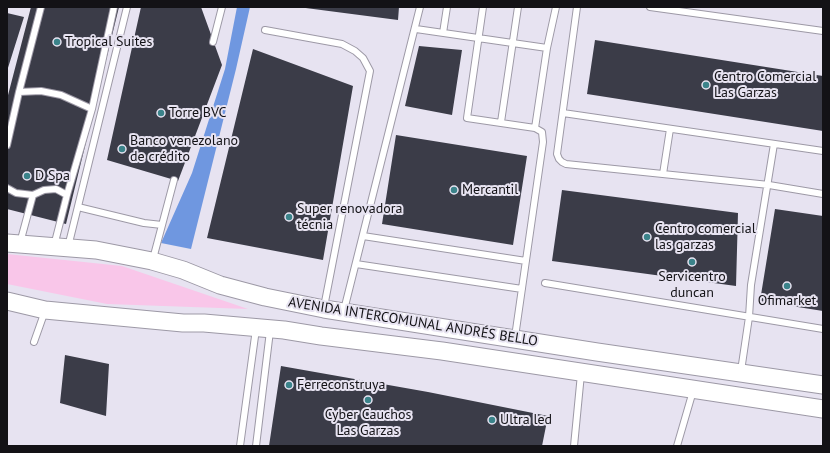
<!DOCTYPE html>
<meta charset="utf-8">
<style>
body{margin:0}
#map{position:relative;width:830px;height:453px;overflow:hidden;background:#e7e3f1;font-family:"PT Sans",sans-serif}
canvas{display:block}
.frame{position:absolute;inset:0;border:8px solid #131216;pointer-events:none}
</style>
<div id="map">
<canvas width="830" height="453"></canvas>
<div class="frame"></div>
</div>
<script>
const ctx = document.querySelector('canvas').getContext('2d');
ctx.lineJoin = 'round';
function paint(path, color) { ctx.fillStyle = color; ctx.fill(path, 'evenodd'); }
const toPath = rows => new Path2D(rows.map(r => 'M' + r).join(''));
function strokePath(path, color, width, dash) { ctx.strokeStyle = color; ctx.lineWidth = width; ctx.lineCap = dash ? 'butt' : 'round'; ctx.setLineDash(dash || []); ctx.stroke(path); }
function drawText(font, color, halo, rows, align = 'center') {
  ctx.font = font + ' "PT Sans",sans-serif'; ctx.lineWidth = 4; ctx.setLineDash([]); ctx.textBaseline = 'middle'; ctx.strokeStyle = halo; ctx.fillStyle = color; for (const [text, x, y, turn = 0] of rows) {
    ctx.save(); ctx.translate(x, y); ctx.rotate((+turn || 0) * Math.PI / 180); ctx.textAlign = isNaN(turn) ? turn : align; if (halo) ctx.strokeText(text, 0, 0); ctx.fillText(text, 0, 0); ctx.restore();
  }
}
paint(toPath([
 [7,254,122,266,248,309,107,304,7,284]
]), '#f9c6e9');
paint(toPath([
 [237,7,250,7,236,69,191,249,161,243,192,173,225,69]
]), '#6f97e0');
paint(toPath([
 [31,7,119,7,66,224,7,209,7,99],
 [141,7,201,7,222,65,178,181,107,160],
 [298,7,399,7,398,20],
 [7,13,24,17,7,71],
 [595,40,823,76,823,131,587,94],
 [419,46,462,50,452,115,405,106],
 [253,49,353,86,323,260,207,238],
 [396,135,527,156,513,245,382,224],
 [562,190,738,213,736,286,552,261],
 [775,209,823,216,823,311,760,301],
 [65,355,109,364,106,416,60,403],
 [281,366,428,392,548,416,542,446,269,446]
]), '#3b3c48');
const service = toPath([
 [483,7,467,118,535,128,542,132,543,142,515,337],
 [577,7,557,154,559,159,562,162,566,164,769,185,823,194],
 [650,7,823,31],
 [416,29,547,48],
 [265,30,342,44,355,51,363,58,370,71,324,307],
 [443,33,447,7],
 [213,42,222,7],
 [19,92,41,91,61,95,92,109],
 [563,113,823,151],
 [501,122,518,7],
 [535,128,547,48,556,7],
 [7,145,19,92,41,7],
 [663,174,670,129],
 [7,188,16,193,33,195,44,190,56,189,67,195],
 [78,207,144,223,162,225],
 [363,236,526,261],
 [20,243,33,195],
 [54,246,67,195,92,109,114,7],
 [68,247,127,7],
 [153,259,174,180],
 [356,264,522,289],
 [545,283,823,329],
 [344,310,420,7],
 [34,342,45,311],
 [741,371,749,317,751,285,774,144],
 [240,446,256,329],
 [256,446,270,331],
 [574,446,581,374],
 [677,446,693,391]
]);
const secondary = toPath([
 [7,243,96,250,152,261,183,270,220,285,265,297,324,309,597,352,823,385],
 [7,301,45,310,183,323,204,323,284,330,321,336,442,351,823,409]
]);
strokePath(service, '#9d99a6', 8);
strokePath(secondary, '#9d99a6', 19);
strokePath(service, '#fff', 6);
strokePath(secondary, '#fff', 17);
for (const [x, y, r, color] of [
 [57,42,4,"#3b838a"],
 [706,85,4,"#3b838a"],
 [161,113,4,"#3b838a"],
 [122,149,4,"#3b838a"],
 [27,176,4,"#3b838a"],
 [454,190,4,"#3b838a"],
 [289,217,4,"#3b838a"],
 [647,237,4,"#3b838a"],
 [692,262,4,"#3b838a"],
 [787,286,4,"#3b838a"],
 [289,385,4,"#3b838a"],
 [368,400,4,"#3b838a"],
 [492,420,4,"#3b838a"]
]) { const dot = new Path2D(); dot.arc(x, y, r, 0, 2 * Math.PI); ctx.fillStyle = color; ctx.fill(dot); strokePath(dot, '#e7e3f1', 1.5); }
drawText('14px', '#131216', '#e7e3f1', [
 ["Tropical Suites",65,42],
 ["Centro Comercial",714,77],
 ["Las Garzas",714,93],
 ["Torre BVC",169,113],
 ["Banco venezolano",130,141],
 ["de crédito",130,157],
 ["D Spa",35,176],
 ["Mercantil",462,190],
 ["Super renovadora",297,209],
 ["técnia",297,225],
 ["Centro comercial",655,229],
 ["las garzas",655,245],
 ["Servicentro",692,277,"center"],
 ["duncan",692,293,"center"],
 ["Ofimarket",787,301,"center"],
 ["Ferreconstruya",297,385],
 ["Cyber Cauchos",368,415,"center"],
 ["Las Garzas",368,431,"center"],
 ["Ultra led",500,420]
], 'left');
drawText('14px', '#131216', '#e7e3f1', [
 ["AVENIDA INTERCOMUNAL ANDRÉS BELLO",413,322,9]
]);
</script>
